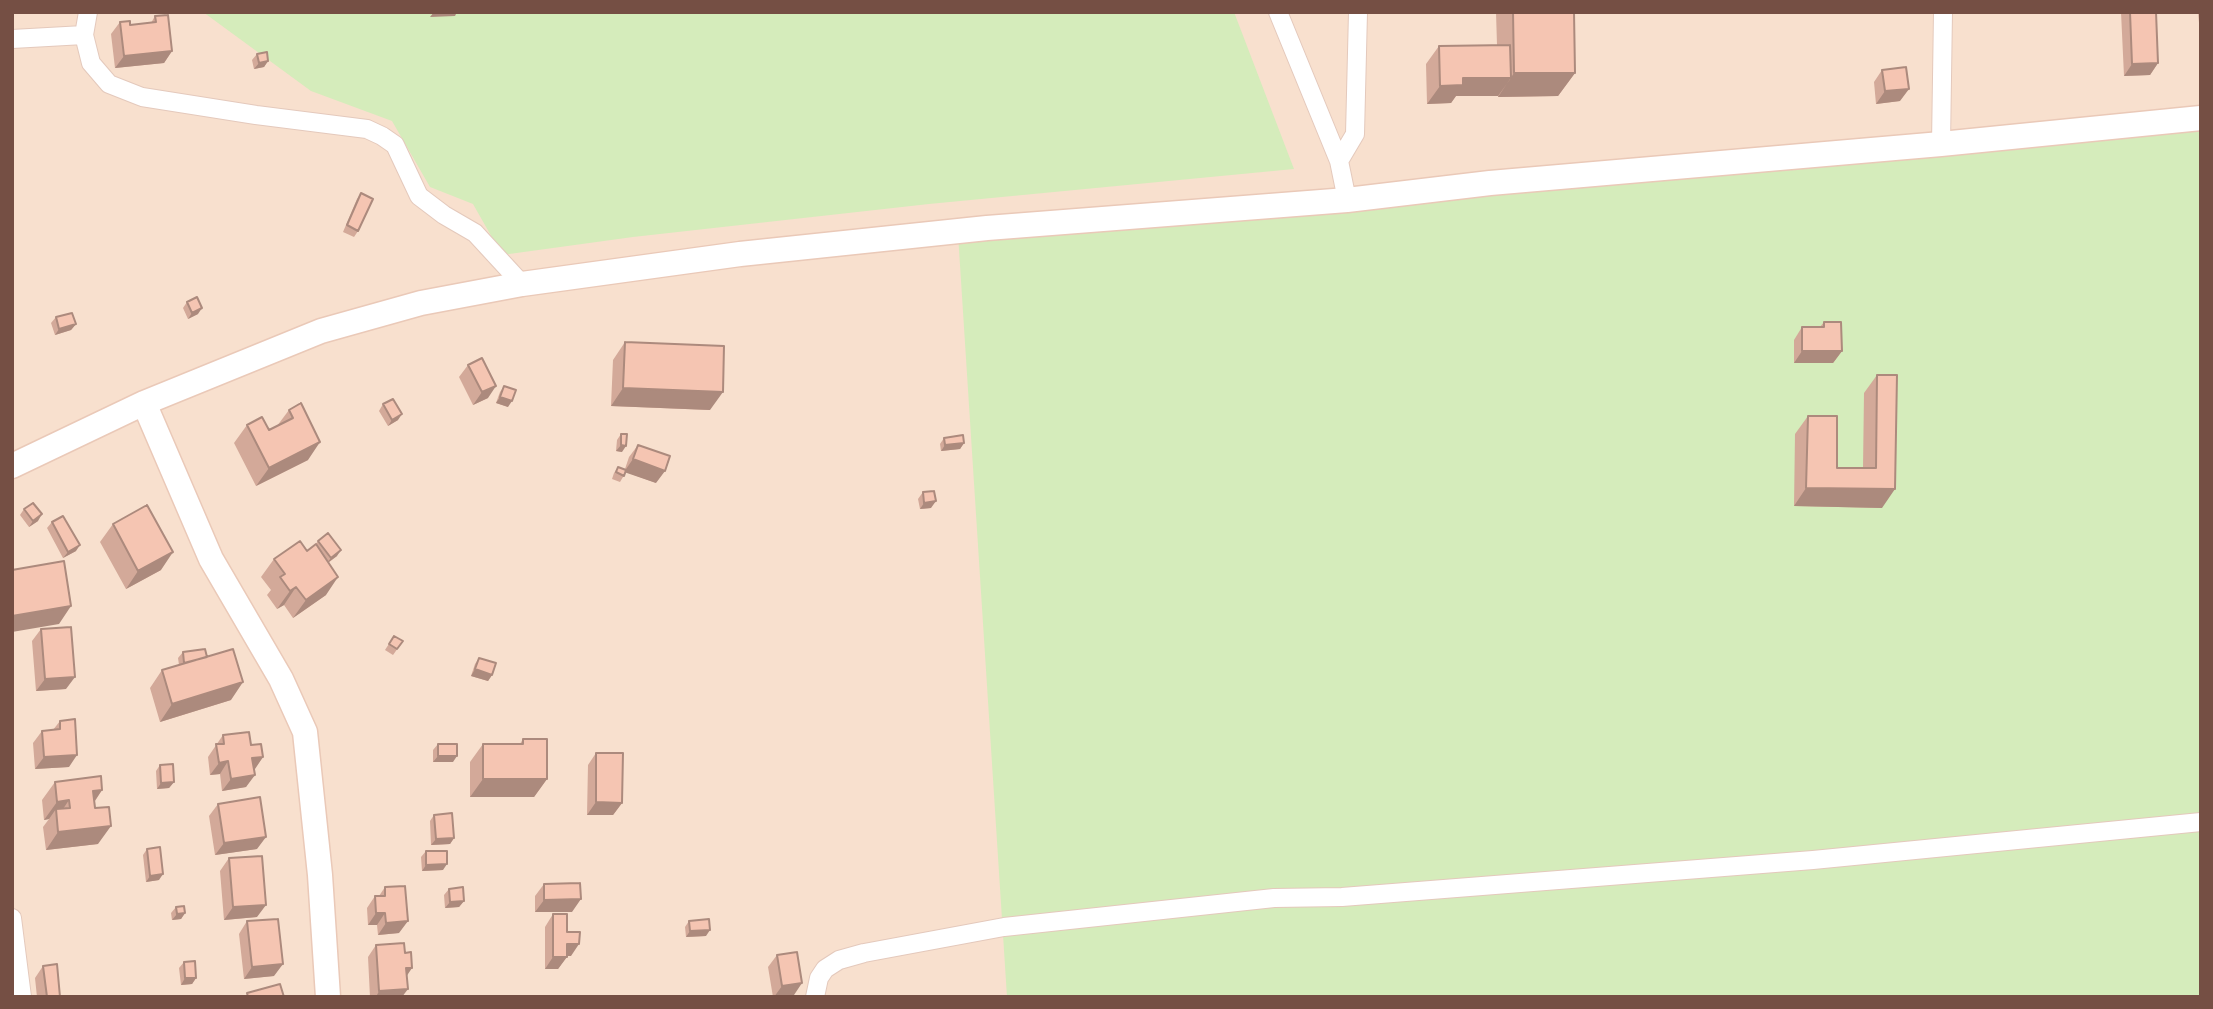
<!DOCTYPE html>
<style>
body{margin:0}
#map{position:relative;width:2213px;height:1009px;overflow:hidden;background:#feeddd;font-family:Roboto,sans-serif}
canvas{display:block}
.frame{position:absolute;inset:0;border:14px solid #754f44;pointer-events:none}
</style>
<div id="map">
<canvas width="2213" height="1009"></canvas>
<div class="frame"></div>
</div>
<script>
const ctx = document.querySelector('canvas').getContext('2d');
ctx.lineJoin = 'round';
function paint(path, color) { ctx.fillStyle = color; ctx.fill(path, 'evenodd'); }
const toPath = rows => new Path2D(rows.map(r => 'M' + r).join(''));
function strokePath(path, color, width, dash) { ctx.strokeStyle = color; ctx.lineWidth = width; ctx.lineCap = dash ? 'butt' : 'round'; ctx.setLineDash(dash || []); ctx.stroke(path); }
paint(toPath([
 [12,12,2201,12,2201,997,12,997]
]), '#f8e0ce');
paint(toPath([
 [203,12,1234,12,1294,169,929,204,633,237,502,255,473,204,430,187,392,121,311,91],
 [2201,124,2201,997,1007,997,958,234]
]), '#d5ecbb');
const minor = toPath([
 [88,12,84,35,91,63,109,84,142,97,256,115,367,129,382,136,395,145,419,196,444,215,475,233,522,284],
 [1278,12,1339,161,1347,200],
 [12,39,84,35],
 [1941,144,1943,12],
 [1339,161,1355,134,1358,12],
 [12,918,22,997],
 [815,997,819,978,825,969,839,960,864,953,1004,927,1274,898,1342,897,1813,860,2201,822]
]);
const secondary = toPath([
 [144,403,211,559,281,679,305,732,320,875,328,997],
 [12,466,144,403,321,331,421,303,522,284,740,254,987,228,1347,200,1490,183,1941,144,2201,118]
]);
strokePath(minor, '#e4c9bc', 20);
strokePath(secondary, '#eac9b8', 27);
strokePath(minor, '#fff', 18);
strokePath(secondary, '#fff', 24);
paint(toPath([
 [1496,12,1574,12,1575,73,1558,96,1498,97,1498,96,1456,96,1451,103,1427,104,1426,64,1439,46,1497,45],
 [2121,12,2156,12,2158,63,2150,75,2124,76],
 [2198,12,2201,12,2201,44],
 [155,16,172,51,164,63,115,68,111,34,120,22,130,25,151,23],
 [257,54,268,61,264,67,254,69,252,60],
 [1882,70,1900,101,1876,104,1874,82],
 [361,193,358,231,354,237,343,232,357,199],
 [187,302,198,314,188,319,183,308],
 [56,317,76,324,71,330,55,335,51,323],
 [1824,322,1842,351,1833,363,1794,363,1794,340,1802,327,1820,327],
 [625,342,710,410,611,406,613,360],
 [468,365,488,398,473,405,459,377],
 [1877,375,1882,508,1794,506,1795,434,1808,416,1837,468,1863,468,1864,393],
 [504,386,508,407,496,403,500,392],
 [301,403,308,460,256,486,234,443,247,425,269,430,277,426,289,410],
 [383,404,398,420,388,426,379,411],
 [621,434,622,452,616,451,617,440],
 [944,438,964,443,960,449,941,451,940,444],
 [638,445,656,483,626,472,620,482,612,479,614,473,618,467,625,469,629,457],
 [923,492,931,508,920,509,918,499],
 [24,509,38,521,29,527,20,515],
 [52,522,76,551,63,558,47,528],
 [113,524,161,570,126,589,100,542],
 [318,541,337,556,328,563,326,595,293,618,284,605,277,609,267,595,271,590,261,577,274,559,307,551,315,545],
 [41,629,66,689,36,691,32,641],
 [394,636,403,641,393,655,385,650],
 [183,652,207,657,231,700,160,722,150,688,162,670,179,665,178,658],
 [479,658,492,675,488,681,471,676,475,664],
 [60,721,69,767,35,769,33,743,42,731,53,730],
 [223,735,263,757,254,769,246,787,222,791,220,774,210,775,208,757],
 [523,739,547,779,534,797,470,797,470,762,483,744,520,744],
 [438,744,453,762,433,762,433,750],
 [596,753,622,803,613,815,587,815,588,765],
 [160,765,174,782,169,788,157,789,156,771],
 [55,782,102,790,95,801,98,844,46,850,43,827,49,819,44,820,42,800],
 [218,804,257,849,215,855,209,816],
 [434,815,454,838,450,844,431,845,430,821],
 [147,849,159,880,146,882,143,855],
 [426,851,443,870,422,871,421,857],
 [229,858,257,917,224,920,220,871],
 [544,884,572,912,535,912,535,896],
 [385,887,399,933,378,935,377,925,368,925,367,908,375,896,379,896],
 [449,889,464,901,459,907,445,908,444,895],
 [176,907,185,913,181,919,172,920,171,913],
 [553,914,567,932,571,956,567,956,558,969,545,969,545,927],
 [247,921,274,976,244,979,239,934],
 [689,921,706,936,686,937,685,927],
 [376,945,405,953,406,976,402,997,370,997,368,957],
 [777,955,794,995,773,997,768,967],
 [184,962,196,978,192,984,181,985,179,968],
 [43,966,60,997,37,997,35,978]
]), '#d3a999');
paint(toPath([
 [434,12,457,12,455,16,430,17],
 [172,51,164,63,115,68,124,56],
 [268,61,264,67,254,69,259,63],
 [2158,63,2150,75,2124,76,2132,64],
 [1514,73,1575,73,1558,96,1498,97],
 [1463,78,1511,78,1498,96,1456,96,1451,103,1427,104,1440,86],
 [1909,89,1900,101,1876,104,1885,91],
 [202,308,198,314,188,319,192,313],
 [76,324,71,330,55,335,59,329],
 [1802,351,1842,351,1833,363,1794,363],
 [496,386,488,398,473,405,482,392],
 [623,388,723,392,710,410,611,406],
 [500,397,512,401,508,407,496,403],
 [402,414,398,420,388,426,392,420],
 [320,442,308,460,256,486,269,468],
 [964,443,960,449,941,451,945,445],
 [621,445,626,446,622,452,616,451],
 [633,459,665,471,656,483,624,472],
 [1806,488,1895,489,1882,508,1794,506],
 [936,501,931,508,920,509,924,503],
 [42,514,38,521,29,527,33,521],
 [80,545,76,551,63,558,68,552],
 [341,550,337,556,326,564,331,558],
 [173,552,161,570,126,589,138,571],
 [338,577,326,595,293,618,306,600],
 [296,587,284,605,277,609,290,591],
 [71,606,59,624,12,632,12,616],
 [475,669,492,675,488,681,471,676],
 [75,677,66,689,36,691,45,679],
 [243,682,231,700,160,722,172,704],
 [77,755,69,767,35,769,44,757],
 [438,756,457,756,453,762,433,762],
 [263,757,255,769,244,770,252,758],
 [228,761,220,774,210,775,219,763],
 [255,775,246,787,222,791,231,779],
 [483,779,547,779,534,797,470,797],
 [174,782,169,788,157,789,161,783],
 [102,790,90,808,93,791],
 [69,800,57,818,56,809,49,819,44,820,57,802],
 [596,802,622,803,613,815,587,815],
 [111,826,98,844,46,850,58,832],
 [266,837,257,849,215,855,224,843],
 [454,838,450,844,431,845,436,839],
 [447,864,443,870,422,871,426,865],
 [163,874,159,880,146,882,150,876],
 [581,899,572,912,535,912,544,900],
 [464,901,459,907,445,908,450,902],
 [266,905,257,917,224,920,233,907],
 [185,913,181,919,172,920,177,914],
 [376,913,385,913,377,925,368,925],
 [408,921,399,933,378,935,386,923],
 [710,930,706,936,686,937,690,931],
 [567,944,579,944,571,956,558,956],
 [553,957,567,957,558,969,545,969],
 [283,964,274,976,244,979,252,967],
 [406,968,412,968,404,980],
 [185,978,196,978,192,984,181,985],
 [802,983,794,995,774,997,782,986],
 [408,989,402,997,376,997,379,991]
]), '#ac8a7d');
const building = toPath([
 [1513,12,1574,12,1575,73,1514,73,1513,12],
 [2130,12,2156,12,2158,63,2132,64,2130,12],
 [168,15,172,51,124,56,120,22,130,21,130,25,156,22,155,16,168,15],
 [1510,45,1511,78,1463,78,1463,85,1440,86,1439,46,1510,45],
 [267,52,268,61,259,63,257,54,267,52],
 [1906,67,1909,89,1885,91,1882,70,1906,67],
 [361,193,373,199,358,231,347,225,361,193],
 [197,297,202,308,192,313,187,302,197,297],
 [72,313,76,324,59,329,56,317,72,313],
 [1824,322,1841,322,1842,351,1802,351,1802,327,1824,327,1824,322],
 [625,342,724,346,723,392,623,388,625,342],
 [482,358,496,386,482,392,468,365,482,358],
 [1877,375,1897,375,1895,489,1806,488,1808,416,1837,416,1837,468,1876,468,1877,375],
 [504,386,516,390,512,401,500,397,504,386],
 [393,399,402,414,392,420,383,404,393,399],
 [301,403,320,442,269,468,247,425,262,417,269,430,293,418,289,410,301,403],
 [621,434,627,434,626,446,621,445,621,434],
 [963,435,964,443,945,445,944,438,963,435],
 [638,445,670,456,665,471,633,459,638,445],
 [618,467,626,470,624,476,616,472,618,467],
 [934,491,936,501,924,503,923,492,934,491],
 [33,503,42,514,33,521,24,509,33,503],
 [147,505,173,552,138,571,113,524,147,505],
 [63,516,80,545,68,552,52,522,63,516],
 [328,533,341,550,331,558,318,541,328,533],
 [300,541,307,551,316,544,338,577,306,600,296,587,290,591,280,577,285,574,274,559,300,541],
 [64,561,71,606,12,616,12,570,64,561],
 [71,627,75,677,45,679,41,629,71,627],
 [394,636,403,641,397,649,389,644,394,636],
 [205,649,207,657,184,663,183,652,205,649],
 [233,649,243,682,172,704,162,670,233,649],
 [479,658,496,663,492,675,475,669,479,658],
 [75,719,77,755,44,757,42,731,60,729,60,721,75,719],
 [249,732,251,745,261,744,263,757,252,758,255,775,231,779,228,761,219,763,216,744,224,744,223,735,249,732],
 [523,739,547,739,547,779,483,779,483,744,523,744,523,739],
 [438,744,457,744,457,756,438,756,438,744],
 [596,753,623,753,622,803,596,802,596,753],
 [173,764,174,782,161,783,160,765,173,764],
 [101,776,102,790,93,791,95,808,109,807,111,826,58,832,56,809,70,808,69,800,57,802,55,782,101,776],
 [260,797,266,837,224,843,218,804,260,797],
 [452,813,454,838,436,839,434,815,452,813],
 [160,847,163,874,150,876,147,849,160,847],
 [426,851,447,851,447,864,426,865,426,851],
 [262,856,266,905,233,907,229,858,262,856],
 [580,883,581,899,544,900,544,884,580,883],
 [405,886,408,921,386,923,385,913,376,913,375,896,385,896,385,887,405,886],
 [463,887,464,901,450,902,449,889,463,887],
 [184,906,185,913,177,914,176,907,184,906],
 [553,914,567,914,567,932,580,932,579,944,567,944,567,957,553,957,553,914],
 [278,919,283,964,252,967,247,921,278,919],
 [709,919,710,930,690,931,689,921,709,919],
 [404,943,405,953,411,952,412,968,406,968,408,989,379,991,376,945,404,943],
 [797,952,802,983,782,986,777,955,797,952],
 [195,961,196,978,185,978,184,962,195,961],
 [57,964,60,997,47,997,43,966,57,964],
 [280,984,284,997,248,997,247,993,280,984]
]);
paint(building, '#f5c5b2');
strokePath(building, '#ac8a7d', 2);
</script>
